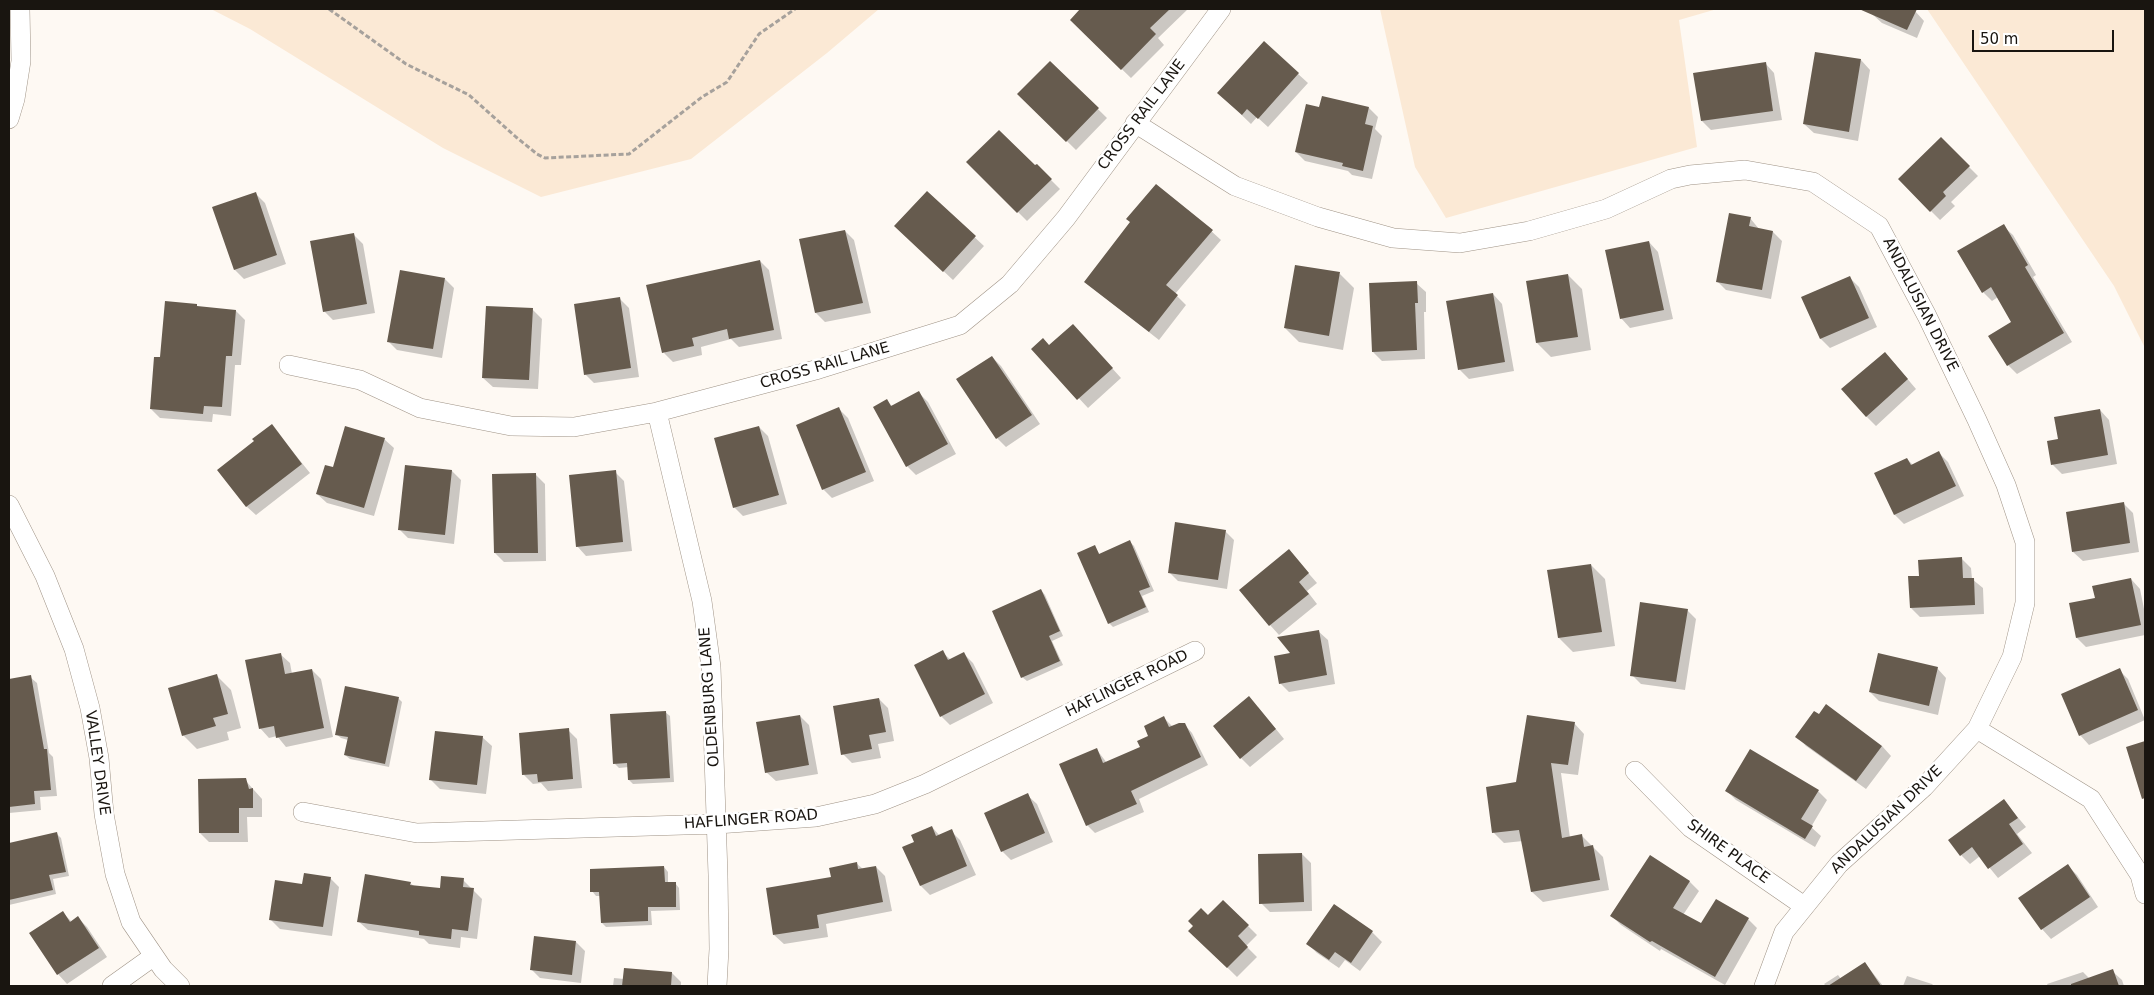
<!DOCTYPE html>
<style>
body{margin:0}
#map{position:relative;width:2154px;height:995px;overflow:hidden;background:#fef9f3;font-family:"DejaVu Sans",sans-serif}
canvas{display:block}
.frame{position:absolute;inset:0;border:10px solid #191510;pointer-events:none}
.scale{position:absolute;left:1972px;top:30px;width:142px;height:22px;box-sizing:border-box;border:2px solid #191510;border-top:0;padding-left:6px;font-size:15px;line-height:18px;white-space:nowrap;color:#191510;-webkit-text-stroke:4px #fff;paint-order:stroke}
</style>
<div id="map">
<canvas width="2154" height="995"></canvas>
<div class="frame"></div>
<div class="scale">50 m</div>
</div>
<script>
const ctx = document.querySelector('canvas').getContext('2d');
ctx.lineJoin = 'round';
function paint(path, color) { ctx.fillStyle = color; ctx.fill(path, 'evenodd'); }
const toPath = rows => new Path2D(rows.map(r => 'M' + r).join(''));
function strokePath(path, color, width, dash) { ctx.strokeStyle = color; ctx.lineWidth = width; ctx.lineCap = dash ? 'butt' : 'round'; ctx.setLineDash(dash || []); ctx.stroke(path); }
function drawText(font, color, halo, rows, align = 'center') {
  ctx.font = font + ' "DejaVu Sans",sans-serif'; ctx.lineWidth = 5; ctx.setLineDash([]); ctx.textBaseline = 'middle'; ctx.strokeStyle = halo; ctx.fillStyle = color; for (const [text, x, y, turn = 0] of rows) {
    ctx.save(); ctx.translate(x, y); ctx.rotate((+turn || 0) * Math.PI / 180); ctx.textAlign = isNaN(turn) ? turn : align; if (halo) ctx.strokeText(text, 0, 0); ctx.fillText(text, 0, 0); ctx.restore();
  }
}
paint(toPath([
 [211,9,879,9,827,53,691,159,541,197,443,148,250,29],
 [1380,9,1717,9,1679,20,1697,147,1446,218,1415,167],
 [1927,9,2145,9,2145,348,2114,286]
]), '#fbe9d5');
paint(toPath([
 [1082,9,1188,9,1158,38,1164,45,1131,78,1071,20],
 [1875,9,1909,9,1915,11,1924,21,1917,38,1882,23,1872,14],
 [1264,43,1308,83,1268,127,1257,117,1251,124,1228,102],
 [1861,60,1870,70,1858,141,1814,133,1804,124],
 [1050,62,1107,118,1076,150,1019,94],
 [1765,63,1774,73,1782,120,1711,130,1702,121],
 [1320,108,1369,108,1378,117,1375,129,1382,136,1372,179,1352,175,1348,171,1305,161,1296,152],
 [1941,139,1978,176,1951,202,1955,206,1940,220,1899,179],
 [968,162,1035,167,1037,166,1060,189,1027,221],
 [255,193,265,203,286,264,244,279,235,270],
 [927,193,984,246,953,280,905,235],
 [1188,210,1221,240,1175,294,1186,305,1159,340,1085,282],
 [1750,218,1759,229,1773,232,1782,241,1771,299,1726,290,1717,281],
 [2003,226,2013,235,2036,275,2033,277,2072,342,2017,374,2008,365,2013,322,1998,297,1992,301,1983,292],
 [845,231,854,240,871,313,825,322,816,313,800,240],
 [354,235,363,244,375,313,333,320,324,311],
 [1649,242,1658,252,1673,319,1630,328,1621,318],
 [760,261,769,270,782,339,739,347,731,339,701,347,702,355,673,362,664,353],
 [1340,274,1354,288,1343,350,1299,342,1285,328],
 [1568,275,1582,289,1591,350,1551,357,1537,343],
 [1850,278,1859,287,1877,327,1830,348,1821,339,1803,298],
 [445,279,454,288,442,358,397,350,388,341],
 [1416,283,1426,292,1426,312,1424,312,1425,359,1382,361,1373,352],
 [1493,294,1502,304,1514,371,1469,379,1460,370],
 [620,299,629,308,639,377,594,383,585,374],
 [196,305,199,308,236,311,245,320,241,365,235,365,231,416,213,414,212,422,160,418,151,409,161,358],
 [532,309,542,319,538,389,493,387,483,378],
 [1082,335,1121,378,1088,408,1033,349,1050,347],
 [992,357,1001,366,1040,424,1006,447,997,438],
 [1894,363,1916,389,1876,426,1866,416],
 [919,393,928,402,956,454,916,475,907,466,887,401,893,407],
 [839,409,848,418,874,481,832,498,823,489],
 [2100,410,2109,420,2117,464,2062,474,2053,465,2049,442,2059,440],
 [272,426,310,473,256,515,246,506,256,441],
 [759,427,768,436,787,504,743,516,734,507],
 [384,439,394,448,374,516,327,503,317,494,334,469],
 [1939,453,1948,462,1964,496,1904,524,1895,515,1876,474,1907,459,1913,465],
 [406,466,452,471,461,480,454,544,408,538,399,529],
 [615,472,624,481,632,551,586,556,577,546],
 [536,475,545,484,546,561,504,562,495,553],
 [2124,504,2133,513,2139,552,2083,561,2073,552],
 [1225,531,1234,540,1227,589,1178,581,1169,572],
 [1130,542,1134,546,1154,591,1142,596,1149,612,1113,627,1109,623,1095,547,1100,555],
 [1289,551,1317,583,1307,591,1317,604,1279,635,1270,625],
 [1962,559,1971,568,1972,579,1983,588,1984,614,1920,617,1911,608,1920,577],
 [1591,565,1605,579,1615,646,1573,652,1559,638],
 [2131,579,2140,589,2145,614,2145,635,2086,647,2077,638,2096,599],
 [1041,590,1045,595,1063,636,1052,641,1063,665,1027,681,1022,677],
 [1687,610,1696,619,1685,690,1641,684,1632,675],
 [1318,631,1328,640,1335,684,1289,692,1280,683,1293,654],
 [942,652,951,660,964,654,973,663,993,703,950,725,941,716],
 [280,654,290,663,292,674,312,670,321,679,333,737,286,747,277,736,269,738,260,728],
 [1937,668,1946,678,1938,715,1879,701,1870,692],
 [2119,670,2128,679,2145,720,2089,745,2080,735],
 [217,676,231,690,241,728,227,732,229,740,197,749,183,735],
 [30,677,37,683,49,753,53,757,57,796,40,797,41,810,9,813,9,681],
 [398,698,402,702,389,767,350,759,345,755,348,740,341,738,336,734],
 [879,699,888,708,894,741,878,744,881,758,852,763,843,754],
 [1258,707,1284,739,1250,767,1241,758],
 [665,712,670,716,674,782,633,784,629,780,629,767,619,768,615,764],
 [800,716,809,725,818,774,776,781,766,772],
 [1164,718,1172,726,1184,724,1192,733,1208,765,1139,799,1144,812,1095,833,1087,825,1097,750,1107,763,1142,748],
 [1574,723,1584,734,1578,775,1561,773,1570,838,1582,836,1603,857,1609,890,1543,902,1532,892,1523,841,1504,843,1494,833,1487,788,1517,784],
 [568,730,577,739,582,788,548,791,541,783,533,784,524,775],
 [1797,736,1882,746,1891,756,1866,789,1806,746],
 [482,737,492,746,486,794,440,789,431,780],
 [2145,743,2145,798,2142,794,2127,748],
 [245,780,262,799,262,817,247,817,248,842,209,842,200,833],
 [1727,791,1818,791,1827,800,1811,827,1821,836,1815,847,1736,800],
 [1027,795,1037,804,1053,842,1011,860,1002,851],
 [2004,801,2026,827,2017,834,2032,853,1998,878,1980,856,1970,864,1961,855],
 [932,827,940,836,951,831,960,840,976,875,930,895,921,886,916,843],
 [56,833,61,838,69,876,53,879,56,894,9,905,9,844],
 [1302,854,1311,863,1312,911,1270,912,1261,903],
 [1651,857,1690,882,1699,891,1683,915,1702,925,1748,919,1757,928,1725,985,1661,949,1660,951,1621,925,1612,916],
 [856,863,863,869,876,867,885,876,892,911,826,924,828,937,784,944,774,935,832,878],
 [2068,866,2077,875,2098,907,2051,939,2042,929],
 [664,867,668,872,668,884,675,883,679,888,680,910,651,911,652,925,606,927,602,923,601,896,596,896,592,891],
 [330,878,339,887,332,936,280,929,270,919,303,885],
 [463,880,482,899,477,939,461,937,460,948,429,944,424,939,368,930,358,921,410,883,414,886,441,889],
 [1223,901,1257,935,1246,946,1257,957,1237,977,1190,931],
 [1334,906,1372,932,1382,942,1360,971,1345,960,1339,968,1317,953,1308,944],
 [63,913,72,922,78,918,87,927,107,957,67,984,58,974],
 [576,942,585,951,581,983,540,978,531,969],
 [1865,963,1883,986,1826,986,1824,984,1838,975,1841,979],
 [2112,971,2122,980,2124,986,2048,986,2047,984,2083,972,2090,979],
 [672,973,681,982,681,986,613,986,614,978,624,979],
 [1907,976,1932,984,1934,986,1903,986]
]), '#0003');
paint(toPath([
 [1080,9,1170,9,1150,28,1156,34,1121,70,1070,20],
 [1859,9,1917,9,1907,30],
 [1264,41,1299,73,1258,119,1247,109,1242,115,1217,93],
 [1815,52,1861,59,1849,132,1803,124],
 [1050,61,1099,108,1066,142,1017,94],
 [1766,62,1773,111,1701,121,1693,73],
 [1322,96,1369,107,1365,124,1373,126,1363,171,1342,166,1343,163,1295,152,1306,104,1319,107],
 [999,130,1035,165,1037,164,1052,179,1017,213,966,162],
 [1941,137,1970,166,1943,192,1946,196,1930,212,1898,179],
 [1156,184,1213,230,1166,285,1178,295,1149,332,1084,282,1130,222,1126,219],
 [927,191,976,236,943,272,894,226],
 [256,192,277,255,234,270,212,207],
 [1729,213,1751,217,1749,226,1773,231,1762,290,1716,282],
 [2004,224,2028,265,2025,267,2064,333,2007,366,1988,336,2011,322,1991,287,1982,293,1957,251],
 [845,230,863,303,815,313,799,239],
 [354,233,367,304,323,312,310,241],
 [1649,241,1664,310,1620,319,1605,250],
 [760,260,774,330,729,339,727,329,692,338,694,346,662,353,646,285],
 [1295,265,1340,272,1329,336,1284,328],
 [400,270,445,278,433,349,387,342],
 [1568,274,1578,337,1536,343,1526,281],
 [1850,276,1869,318,1820,339,1801,297],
 [1417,281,1418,303,1415,303,1417,350,1372,352,1369,283],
 [1493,293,1505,362,1458,370,1446,301],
 [620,297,631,368,584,375,574,304],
 [165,301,197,304,197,306,236,310,232,356,226,356,222,407,204,406,203,414,150,409,154,357,160,357],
 [486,306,533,308,529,380,482,378],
 [1073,324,1113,368,1077,400,1031,349,1043,338,1049,345],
 [1885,352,1908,379,1866,417,1841,389],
 [992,356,1032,415,996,439,956,379],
 [919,391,948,444,906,467,873,407,887,399,891,406],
 [839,407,866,472,822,490,796,425],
 [2100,409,2108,455,2051,465,2047,441,2058,439,2054,417],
 [272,424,302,464,246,507,217,470,254,441,252,439],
 [345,426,385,438,364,508,316,494,325,465,333,467],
 [759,426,779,495,733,508,714,438],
 [1939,451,1956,486,1894,515,1874,473,1907,458,1911,465],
 [405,465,452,470,445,535,398,530],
 [616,470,623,542,576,547,569,475],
 [536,473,538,553,494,553,492,474],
 [2124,502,2130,543,2072,552,2066,512],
 [1175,522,1226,530,1218,580,1168,573],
 [1130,540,1150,587,1139,591,1146,607,1108,624,1077,553,1095,545,1099,554],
 [1289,549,1309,573,1299,582,1309,594,1269,626,1239,590],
 [1962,557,1963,578,1974,578,1975,605,1910,608,1908,576,1919,576,1918,560],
 [1591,564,1602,632,1558,638,1547,570],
 [2131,578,2141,625,2076,638,2069,603,2095,598,2092,586],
 [1041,589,1060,631,1049,636,1060,661,1021,678,992,611],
 [1640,602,1688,609,1676,682,1630,676],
 [1319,630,1327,675,1279,684,1274,656,1290,653,1277,637],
 [943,650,948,660,964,652,985,694,940,717,914,665],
 [281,653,285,674,312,669,324,728,276,738,274,726,259,729,245,660],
 [1878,653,1938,667,1929,706,1869,692],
 [2120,668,2138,710,2079,736,2061,694],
 [217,674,228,714,213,718,216,726,182,736,168,688],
 [31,675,44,749,47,749,51,790,34,791,35,804,9,807,9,679],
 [345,686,399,697,385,764,344,755,348,737,335,735],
 [1249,696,1276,729,1240,759,1213,726],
 [879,698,886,732,869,735,872,749,841,755,833,706],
 [1826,704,1882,746,1856,781,1795,737,1814,711,1819,714],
 [666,711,670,778,628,780,627,763,613,764,610,714],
 [800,715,809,765,765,773,756,722],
 [1527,715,1575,722,1568,765,1551,763,1562,838,1582,834,1584,847,1593,845,1600,880,1531,892,1519,830,1492,833,1486,787,1516,782],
 [1164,716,1169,727,1179,723,1185,723,1201,757,1131,791,1137,804,1086,826,1059,764,1097,748,1103,763,1140,747,1137,741,1148,736,1144,726],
 [569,728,573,779,538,782,537,774,522,775,519,733],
 [435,731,483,736,477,785,429,780],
 [2145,741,2145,798,2142,799,2126,747],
 [1750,749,1819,790,1801,819,1813,826,1805,839,1725,791],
 [246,778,249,789,253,788,253,808,239,808,239,833,199,833,198,779],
 [1028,793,1045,833,1001,852,984,813],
 [2004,799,2018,818,2009,824,2023,844,1988,869,1972,847,1960,856,1948,840],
 [932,826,936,836,952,829,967,866,920,886,902,847,914,842,911,835],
 [57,832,66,872,49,875,53,890,9,900,9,843],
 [1302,853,1304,902,1259,904,1258,854],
 [1650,855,1690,881,1673,908,1701,923,1716,899,1749,918,1715,977,1652,941,1650,942,1610,916],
 [857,862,858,869,876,866,883,902,817,915,819,928,773,935,766,888,831,877,829,868],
 [2068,864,2090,897,2041,930,2018,898],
 [664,866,665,882,676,882,676,907,648,907,648,921,601,923,599,892,590,892,590,869],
 [304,873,331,877,323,927,269,920,275,880,302,884],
 [365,874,411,882,410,885,440,888,441,876,464,878,463,887,474,888,468,931,452,929,451,939,419,935,419,931,357,922],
 [1223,900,1249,925,1238,936,1248,947,1227,968,1188,931,1193,926,1188,921,1201,908,1208,915],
 [1334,904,1373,931,1351,963,1335,952,1329,960,1306,944],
 [63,911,70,922,78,916,99,948,57,975,29,933],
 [534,936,576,941,572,975,530,970],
 [1865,962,1881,986,1828,986],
 [624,968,672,972,671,986,622,986],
 [2113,969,2119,986,2071,986,2071,984]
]), '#665b4e');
const minor = toPath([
 [9,119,15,99,21,61,20,9],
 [1135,123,1235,186,1318,217,1393,238,1460,243,1529,231,1606,209,1671,179,1690,175,1745,170,1813,182,1879,226,1927,316,1977,420,2006,485,2025,542,2025,603,2012,657,1977,729,1924,787,1839,864,1784,932,1764,986],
 [289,365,360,380,420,408,511,426,574,427,657,412,819,369,960,325,1010,284,1066,218,1221,9],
 [657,412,702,601,711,667,718,875,719,949,717,986],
 [9,505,45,576,74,649,90,708,99,758,104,814,115,874,131,922,163,969,180,986],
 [1977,729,2091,799,2140,875,2145,894],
 [1635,771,1691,828,1804,906],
 [303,812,417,833,717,824,816,817,875,804,925,784,1195,651],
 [112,986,154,956]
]);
strokePath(minor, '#9f9386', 20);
strokePath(toPath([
 [329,9,406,64,469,95,516,137,537,154,545,158,629,154,702,97,727,82,759,34,795,9]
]), '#a6a19c', 3, [5, 2.5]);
strokePath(minor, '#fff', 19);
drawText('15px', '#191510', '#fff', [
 ["CROSS RAIL LANE",1142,115,-53],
 ["ANDALUSIAN DRIVE",1920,305,63],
 ["CROSS RAIL LANE",825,366,-16],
 ["HAFLINGER ROAD",1127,684,-26],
 ["OLDENBURG LANE",710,697,-94],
 ["VALLEY DRIVE",97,763,82],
 ["HAFLINGER ROAD",751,820,-4],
 ["ANDALUSIAN DRIVE",1887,820,-44],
 ["SHIRE PLACE",1728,852,36]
]);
</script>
